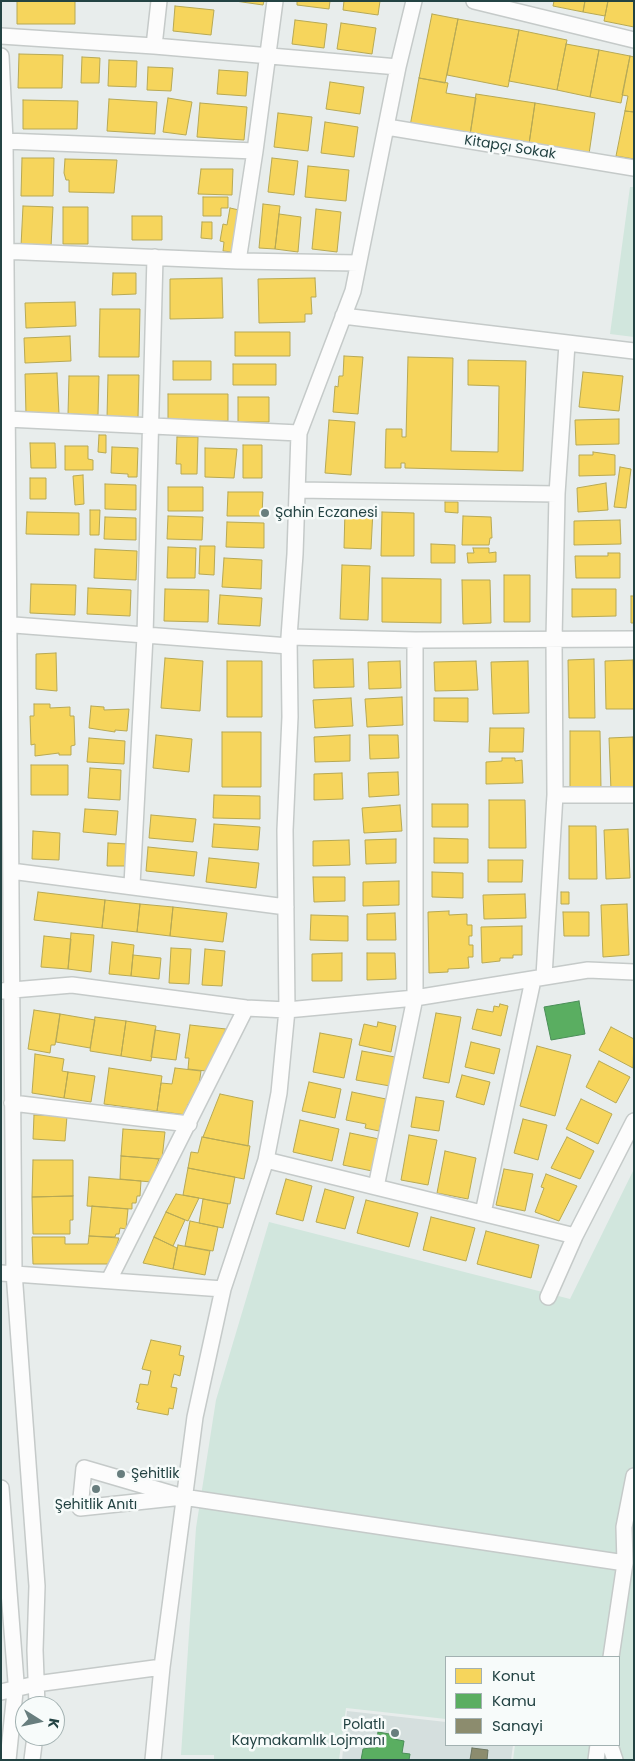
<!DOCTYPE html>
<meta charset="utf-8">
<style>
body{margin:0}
#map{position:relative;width:635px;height:1761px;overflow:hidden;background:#e8edec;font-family:Poppins,sans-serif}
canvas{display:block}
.frame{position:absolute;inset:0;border:2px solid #234343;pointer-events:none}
.legend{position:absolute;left:445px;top:1656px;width:175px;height:90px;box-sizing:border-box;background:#f7fbfa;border:1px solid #a2b1b1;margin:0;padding:6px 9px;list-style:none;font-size:15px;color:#234343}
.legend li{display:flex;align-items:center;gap:10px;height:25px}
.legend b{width:25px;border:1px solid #a2b1b1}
.north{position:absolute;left:15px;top:1696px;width:50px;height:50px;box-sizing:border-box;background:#f7fbfa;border:1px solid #a2b1b1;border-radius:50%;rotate:100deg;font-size:14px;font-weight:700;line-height:20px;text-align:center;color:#234343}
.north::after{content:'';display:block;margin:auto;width:18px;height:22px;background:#687e7e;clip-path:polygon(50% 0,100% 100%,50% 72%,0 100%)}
</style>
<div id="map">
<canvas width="635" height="1761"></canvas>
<div class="frame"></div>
<ul class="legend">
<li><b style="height:14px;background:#f6d55c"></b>Konut</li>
<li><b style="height:14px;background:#5aae61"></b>Kamu</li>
<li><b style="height:14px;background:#8c8c6e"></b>Sanayi</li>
</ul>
<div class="north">K</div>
</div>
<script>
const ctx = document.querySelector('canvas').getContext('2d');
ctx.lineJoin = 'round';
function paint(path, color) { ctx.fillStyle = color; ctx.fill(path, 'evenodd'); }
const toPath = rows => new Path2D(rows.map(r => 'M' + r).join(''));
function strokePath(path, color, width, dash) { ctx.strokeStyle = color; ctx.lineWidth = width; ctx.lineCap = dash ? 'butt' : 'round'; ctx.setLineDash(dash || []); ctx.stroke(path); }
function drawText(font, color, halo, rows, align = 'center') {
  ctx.font = font + ' Poppins,sans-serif'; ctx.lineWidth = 5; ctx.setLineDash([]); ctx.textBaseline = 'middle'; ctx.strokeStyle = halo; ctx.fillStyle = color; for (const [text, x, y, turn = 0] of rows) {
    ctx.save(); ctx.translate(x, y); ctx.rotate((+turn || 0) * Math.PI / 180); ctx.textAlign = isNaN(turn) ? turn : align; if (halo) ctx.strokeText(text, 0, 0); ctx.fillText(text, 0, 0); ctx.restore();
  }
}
paint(toPath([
 [347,1711,446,1722,446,1745,513,1745,511,1760,342,1760]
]), '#d5dfde');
paint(toPath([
 [630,187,634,187,634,337,610,334],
 [634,1169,634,1760,513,1760,515,1745,619,1745,619,1657,446,1657,446,1719,346,1708,339,1760,214,1760,214,1755,181,1755,196,1528,216,1400,269,1222,570,1299]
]), '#d1e6dd');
const homes = toPath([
 [17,1,75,1,75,24,17,24,17,1],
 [235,1,264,1,263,5,235,1],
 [297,1,330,1,329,9,297,5,297,1],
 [344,1,380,1,378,15,343,10,344,1],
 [554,1,585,1,583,12,553,6,554,1],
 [585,1,608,1,605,16,583,12,585,1],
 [608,1,634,1,634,27,604,21,608,1],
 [175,6,214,10,211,35,173,31,175,6],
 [432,14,458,19,445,83,419,78,432,14],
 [458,19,519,30,508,87,447,75,458,19],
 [295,20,327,24,324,48,292,44,295,20],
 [341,23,376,28,372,54,337,49,341,23],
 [519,30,567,40,557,90,509,81,519,30],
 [566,44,599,50,590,97,557,90,566,44],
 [599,50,630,56,621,103,590,97,599,50],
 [19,54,63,55,62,88,18,88,19,54],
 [630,56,634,57,634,112,625,111,628,96,622,95,630,56],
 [82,57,100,58,99,83,81,83,82,57],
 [109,60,137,61,136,87,108,86,109,60],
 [148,67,173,68,171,91,147,90,148,67],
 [219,70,248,72,246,96,217,94,219,70],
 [419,78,448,83,446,93,476,98,470,135,410,126,419,78],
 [330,82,364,87,360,114,326,109,330,82],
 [476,94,535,103,529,144,470,135,476,94],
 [168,98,192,102,186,135,163,132,168,98],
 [109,99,157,102,155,134,107,131,109,99],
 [23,100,78,101,77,129,23,129,23,100],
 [200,103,247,107,244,140,197,137,200,103],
 [535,103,595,113,589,154,529,144,535,103],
 [625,111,634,112,634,159,616,156,625,111],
 [278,113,312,117,308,151,274,147,278,113],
 [325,122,358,127,354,157,321,153,325,122],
 [22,158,54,158,53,196,21,196,22,158],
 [272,158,298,161,294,195,268,192,272,158],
 [65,159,117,160,114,193,69,192,69,180,66,180,64,173,65,159],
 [308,166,349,170,346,201,305,197,308,166],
 [201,169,233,169,232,195,198,194,201,169],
 [203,197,228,197,228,208,221,208,221,216,203,216,203,197],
 [263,204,280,206,275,249,259,248,263,204],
 [23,206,53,207,51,247,21,246,23,206],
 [63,207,88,207,88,244,63,244,63,207],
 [230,208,239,210,232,252,223,251,224,242,220,241,223,224,227,225,230,208],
 [316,209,341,212,337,252,312,249,316,209],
 [279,214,301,217,298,252,275,249,279,214],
 [132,216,162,216,162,240,132,240,132,216],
 [202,222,212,222,212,239,201,238,202,222],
 [113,273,136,273,136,294,112,295,113,273],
 [222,278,223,318,170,319,170,279,222,278],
 [315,278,316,297,311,297,312,314,305,314,305,322,259,323,258,279,315,278],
 [75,302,76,326,26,328,25,303,75,302],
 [100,309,140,309,139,357,99,357,100,309],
 [235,332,290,332,290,356,235,356,235,332],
 [70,336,71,361,25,363,24,338,70,336],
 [344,356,363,357,358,414,333,412,335,386,338,387,339,376,343,376,344,356],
 [408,357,453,358,451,451,498,452,499,386,468,385,468,360,526,361,523,471,405,468,405,463,401,463,401,468,385,468,386,429,402,429,402,437,406,437,408,357],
 [173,361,211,361,211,380,173,380,173,361],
 [233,364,276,364,276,385,233,385,233,364],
 [583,372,623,376,619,411,579,407,583,372],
 [57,373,59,414,26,415,25,374,57,373],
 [108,375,139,375,138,418,107,418,108,375],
 [69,376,99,376,98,415,68,414,69,376],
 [168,394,228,394,228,421,168,422,168,394],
 [238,397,269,397,269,422,238,422,238,397],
 [619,419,619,444,576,445,575,420,619,419],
 [329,420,355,422,351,475,325,473,329,420],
 [99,435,106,435,106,453,98,452,99,435],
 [177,437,198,437,197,474,181,474,181,464,176,464,177,437],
 [30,443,55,443,56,468,31,468,30,443],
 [243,445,262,445,262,478,243,478,243,445],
 [65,446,88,446,88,459,93,460,93,470,65,470,65,446],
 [112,447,138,448,137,477,128,477,128,474,111,473,112,447],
 [205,448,237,449,234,478,205,477,205,448],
 [593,452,615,455,615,475,579,476,579,455,593,455,593,452],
 [620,467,631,469,626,508,614,507,620,467],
 [83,475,84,504,75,505,73,476,83,475],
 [30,478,46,478,46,499,30,499,30,478],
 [606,483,608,510,578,512,577,488,606,483],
 [105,484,136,485,136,510,105,509,105,484],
 [168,487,203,487,203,511,168,511,168,487],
 [228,492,263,492,262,516,227,516,228,492],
 [445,502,458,502,458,513,445,512,445,502],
 [90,510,100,510,99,535,90,535,90,510],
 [345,510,373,510,371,549,344,548,345,510],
 [27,512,79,513,79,535,26,534,27,512],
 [382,512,414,513,414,556,381,556,382,512],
 [168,516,203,517,202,540,167,539,168,516],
 [463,516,491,517,492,538,490,538,489,545,462,545,463,516],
 [105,517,136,518,136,540,104,539,105,517],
 [620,520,621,544,574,545,574,521,620,520],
 [227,522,264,523,264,548,226,547,227,522],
 [431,544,455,545,455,563,431,563,431,544],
 [200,546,215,546,214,575,199,574,200,546],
 [168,547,196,548,195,578,167,578,168,547],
 [473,548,489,548,489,553,496,552,496,562,468,563,467,553,474,553,473,548],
 [95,549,137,551,136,580,94,578,95,549],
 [608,553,620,553,620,578,576,578,575,556,608,556,608,553],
 [224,558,262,560,261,589,222,587,224,558],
 [342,565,370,566,368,620,340,619,342,565],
 [504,575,530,575,530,622,504,622,504,575],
 [382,578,441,579,441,623,382,622,382,578],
 [462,580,490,580,491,623,463,624,462,580],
 [31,584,76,585,75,615,30,613,31,584],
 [88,588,131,590,130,616,87,614,88,588],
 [165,589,209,590,208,622,164,621,165,589],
 [572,589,616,589,616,616,572,617,572,589],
 [220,595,262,598,260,626,218,624,220,595],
 [631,596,634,596,634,623,631,623,631,596],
 [56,653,57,691,36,689,36,654,56,653],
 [165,658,203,661,200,711,161,708,165,658],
 [353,659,354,687,314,688,313,660,353,659],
 [594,659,595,718,569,718,568,660,594,659],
 [633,660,634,709,606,709,605,661,633,660],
 [227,661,262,661,262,717,227,717,227,661],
 [400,661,401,688,369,689,368,662,400,661],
 [476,661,478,690,435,691,434,662,476,661],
 [528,661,529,713,493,714,491,662,528,661],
 [402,697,403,725,367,727,365,699,402,697],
 [351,698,353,726,315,728,313,700,351,698],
 [434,698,468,698,468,722,434,721,434,698],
 [34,704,50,704,50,708,70,707,70,716,74,716,75,745,71,746,71,755,59,755,59,753,35,756,35,744,31,745,30,716,34,716,34,704],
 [91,706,104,707,104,710,129,709,127,731,115,730,115,732,89,728,91,706],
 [490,728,524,728,523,752,489,752,490,728],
 [570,731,600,731,601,789,570,789,570,731],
 [222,732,261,732,261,787,222,787,222,732],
 [156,735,192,739,189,772,153,768,156,735],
 [350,735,350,761,315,762,314,737,350,735],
 [369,735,398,735,399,758,370,759,369,735],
 [633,737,634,790,611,791,609,738,633,737],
 [89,738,125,741,124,764,87,762,89,738],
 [502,758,515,758,515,761,522,760,523,783,486,784,486,762,502,761,502,758],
 [31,765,68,765,68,795,31,795,31,765],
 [90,768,121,770,120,800,88,798,90,768],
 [398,772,399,795,369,797,368,773,398,772],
 [342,773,343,799,314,800,314,774,342,773],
 [214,795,260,796,260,819,213,818,214,795],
 [489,800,525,800,526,848,489,848,489,800],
 [432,804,468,804,468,827,432,827,432,804],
 [400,805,402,831,364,833,362,808,400,805],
 [85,809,118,811,116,835,83,832,85,809],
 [151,815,196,819,193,842,149,838,151,815],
 [214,824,260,827,258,850,212,847,214,824],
 [569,826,596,826,597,879,569,879,569,826],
 [628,829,630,878,606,879,604,830,628,829],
 [33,831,60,833,59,860,32,859,33,831],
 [434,838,468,839,468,863,434,863,434,838],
 [396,839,396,863,366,864,365,840,396,839],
 [349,840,350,865,313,866,313,841,349,840],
 [108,843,128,844,128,866,107,866,108,843],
 [148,847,197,852,194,876,146,871,148,847],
 [209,858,259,863,256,888,206,882,209,858],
 [488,860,523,860,522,882,488,882,488,860],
 [432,872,463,873,463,898,432,897,432,872],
 [313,877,345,877,345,901,314,902,313,877],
 [399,881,399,905,363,906,363,882,399,881],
 [38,892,105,900,102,928,34,920,38,892],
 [561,892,569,892,569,904,561,904,561,892],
 [525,894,526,918,484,919,483,895,525,894],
 [105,900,140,904,137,932,102,928,105,900],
 [140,904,173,907,170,936,137,932,140,904],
 [627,904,629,955,603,957,601,905,627,904],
 [173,907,227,913,223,942,170,936,173,907],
 [449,911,449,915,467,914,467,925,472,925,472,936,469,936,469,945,473,945,473,957,468,957,469,968,448,969,448,972,429,973,428,912,449,911],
 [563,912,589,912,589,936,564,936,563,912],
 [395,913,396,940,367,940,367,914,395,913],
 [311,915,348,916,348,941,310,940,311,915],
 [522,926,522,955,513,955,513,958,500,958,500,961,482,963,481,927,522,926],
 [71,933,94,935,91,972,68,969,71,933],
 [44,936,71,939,68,969,41,967,44,936],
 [112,942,134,945,131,976,109,974,112,942],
 [171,948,191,949,189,984,169,983,171,948],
 [205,949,225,951,222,986,202,985,205,949],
 [342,953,342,981,312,981,312,954,342,953],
 [367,953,395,953,396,979,367,980,367,953],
 [133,955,161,958,159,979,131,976,133,955],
 [500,1004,508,1006,501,1036,472,1029,477,1009,493,1012,494,1006,499,1007,500,1004],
 [34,1010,60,1014,55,1045,51,1045,50,1053,28,1049,34,1010],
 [436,1013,461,1017,449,1083,423,1078,436,1013],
 [60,1014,95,1020,90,1048,56,1042,60,1014],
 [95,1017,126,1021,121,1056,90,1051,95,1017],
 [126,1021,156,1026,151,1061,121,1056,126,1021],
 [378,1022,396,1026,391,1052,359,1045,364,1024,377,1027,378,1022],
 [190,1025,226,1029,206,1071,188,1069,189,1058,185,1058,190,1025],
 [611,1027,634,1039,633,1068,599,1050,611,1027],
 [155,1030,180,1034,176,1060,151,1057,155,1030],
 [320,1033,352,1039,344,1078,313,1072,320,1033],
 [471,1042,500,1049,494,1074,465,1067,471,1042],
 [537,1046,571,1055,555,1116,520,1106,537,1046],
 [362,1051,395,1057,390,1086,356,1080,362,1051],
 [35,1054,64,1059,62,1071,68,1072,64,1098,32,1093,35,1054],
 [599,1061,630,1077,616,1103,586,1087,599,1061],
 [109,1068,162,1076,157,1111,104,1104,109,1068],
 [175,1068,201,1071,196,1106,188,1104,186,1115,157,1111,161,1083,172,1084,175,1068],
 [68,1072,95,1076,91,1102,64,1098,68,1072],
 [462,1075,490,1082,484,1105,456,1097,462,1075],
 [309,1082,341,1089,335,1118,302,1111,309,1082],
 [352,1092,386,1099,379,1131,365,1128,366,1124,346,1120,352,1092],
 [220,1094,253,1101,248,1146,203,1137,220,1094],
 [416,1097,444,1101,439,1131,411,1127,416,1097],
 [581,1099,612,1114,598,1144,566,1129,581,1099],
 [34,1115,67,1116,65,1141,33,1139,34,1115],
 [523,1119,547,1125,538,1160,514,1153,523,1119],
 [300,1120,339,1129,332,1161,293,1152,300,1120],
 [123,1129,165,1132,162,1159,121,1156,123,1129],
 [350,1133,379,1139,372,1171,343,1165,350,1133],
 [409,1135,437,1140,428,1185,401,1180,409,1135],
 [202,1137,250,1146,244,1179,188,1168,191,1152,198,1153,202,1137],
 [567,1137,594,1151,580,1179,551,1168,567,1137],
 [445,1151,476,1158,468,1199,437,1193,445,1151],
 [121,1156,159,1159,151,1182,120,1179,121,1156],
 [33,1160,73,1160,73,1196,32,1197,33,1160],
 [188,1168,235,1177,230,1204,183,1195,188,1168],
 [504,1169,533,1174,525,1211,496,1205,504,1169],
 [546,1174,577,1186,559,1221,535,1212,544,1188,541,1187,546,1174],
 [89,1177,141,1181,140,1196,137,1196,136,1203,132,1203,132,1209,87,1206,89,1177],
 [286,1179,312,1186,303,1221,276,1214,286,1179],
 [325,1189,354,1197,345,1229,316,1222,325,1189],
 [176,1194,199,1198,188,1221,166,1212,176,1194],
 [73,1196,73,1220,70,1220,70,1234,33,1234,32,1197,73,1196],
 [203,1199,228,1204,223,1228,199,1223,203,1199],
 [366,1200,418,1213,409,1247,357,1233,366,1200],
 [92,1206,128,1209,126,1229,120,1228,119,1234,116,1234,115,1237,89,1236,92,1206],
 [166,1212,185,1220,173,1246,154,1237,166,1212],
 [431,1217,475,1228,466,1261,423,1250,431,1217],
 [190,1221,218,1227,213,1251,185,1246,190,1221],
 [486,1231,539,1245,531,1278,477,1264,486,1231],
 [89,1236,119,1238,111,1264,33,1264,32,1237,65,1237,65,1244,88,1244,89,1236],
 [154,1237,177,1248,173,1269,143,1263,154,1237],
 [178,1245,210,1251,205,1275,173,1269,178,1245],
 [151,1340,181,1346,179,1355,184,1356,180,1376,174,1374,171,1387,177,1388,173,1409,169,1408,168,1415,137,1409,139,1403,136,1402,140,1384,148,1385,151,1371,142,1369,151,1340]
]);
paint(homes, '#f6d55c');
strokePath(homes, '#b7a954', 1);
const public = toPath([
 [579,1001,585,1034,551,1040,544,1007,579,1001],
 [378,1732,395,1735,394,1739,404,1741,402,1753,410,1754,409,1760,361,1760,363,1749,376,1747,378,1732]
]);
paint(public, '#5aae61');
strokePath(public, '#4a8e58', 1);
const industry = toPath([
 [472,1748,488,1750,487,1760,470,1760,472,1748]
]);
paint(industry, '#8c8c6e');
strokePath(industry, '#6c7661', 1);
const minor = toPath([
 [474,1,634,40],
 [1,36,154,46,398,67],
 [154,46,159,1],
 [1,56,5,141,14,1272,37,1586,35,1650,37,1706],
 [387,127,634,168],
 [5,141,255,151],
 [1,251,238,261,358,263],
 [238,261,255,151,275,1],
 [343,316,634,351],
 [7,419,299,433],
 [297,490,557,494],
 [1,624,289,646],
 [289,637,415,640,634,639],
 [555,795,634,795],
 [11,871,286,907],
 [132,885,145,636,155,257],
 [544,976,555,795,554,639,557,494,567,344],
 [1,991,72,985,246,1008,287,1010,415,998,588,970,634,972],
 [12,1103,189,1124],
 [266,1160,575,1236],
 [376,1187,415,998,415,640],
 [483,1213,533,980],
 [1,1273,223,1289],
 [109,1280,246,1008],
 [548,1297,575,1236,634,1121],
 [1,1488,16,1682,8,1760],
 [183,1497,80,1508,84,1468,183,1497,625,1563],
 [611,1657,625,1563,624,1527,634,1476],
 [1,1692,36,1684,162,1667],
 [610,1745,615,1760],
 [32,1760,35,1736],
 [153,1760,162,1667,195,1417,223,1289,266,1160,279,1093,287,1010,285,830,290,717,289,637,295,554,299,433,353,291,398,67,414,1],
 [596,1760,598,1745]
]);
strokePath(minor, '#c5cac9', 18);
strokePath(minor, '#fcfcfc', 15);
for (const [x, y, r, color] of [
 [265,513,5,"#687e7e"],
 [121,1474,5,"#687e7e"],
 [96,1489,5,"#687e7e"],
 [395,1733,5,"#687e7e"]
]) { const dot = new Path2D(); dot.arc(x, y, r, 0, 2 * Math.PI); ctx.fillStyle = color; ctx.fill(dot); strokePath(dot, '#f7fbfa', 2); }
drawText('14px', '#234343', '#f7fbfa', [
 ["Kitapçı Sokak",510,148,9]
]);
drawText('14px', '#234343', '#f7fbfa', [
 ["Şahin Eczanesi",275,513],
 ["Şehitlik",131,1474],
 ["Şehitlik Anıtı",96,1505,"center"],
 ["Polatlı",385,1725,"right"],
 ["Kaymakamlık Lojmanı",385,1741,"right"]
], 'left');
</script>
